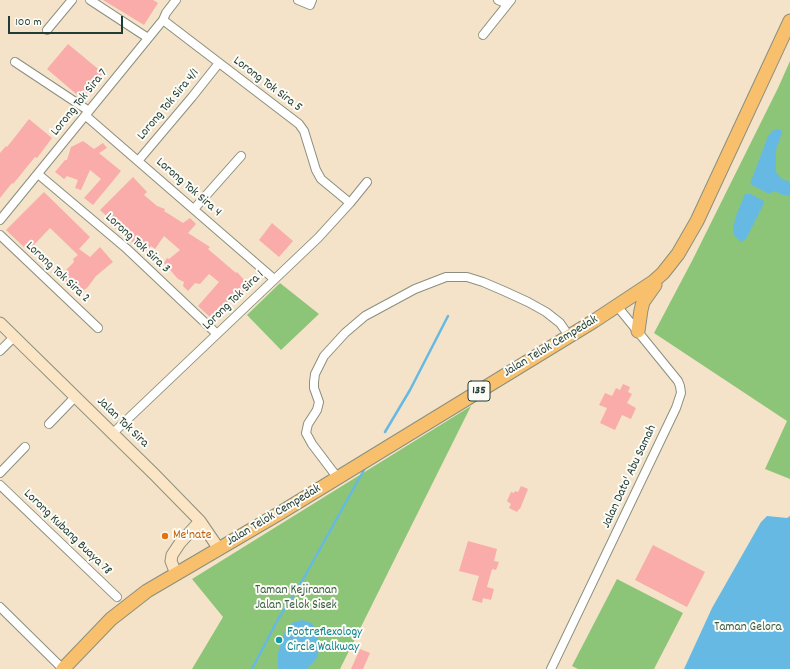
<!DOCTYPE html>
<style>
body{margin:0}
#map{position:relative;width:790px;height:669px;overflow:hidden;background:#f4e3c9;font-family:Dekko,sans-serif}
canvas{display:block}
.scale{position:absolute;left:8px;top:16px;width:115px;height:18px;box-sizing:border-box;border:2px solid #1f3d34;border-top:0;padding-left:5px;font-size:12px;line-height:14px;white-space:nowrap;color:#1f3d34;-webkit-text-stroke:3px #fdfcf7;paint-order:stroke}
</style>
<div id="map">
<canvas width="790" height="669"></canvas>
<div class="scale">100 m</div>
</div>
<script>
const ctx = document.querySelector('canvas').getContext('2d');
ctx.lineJoin = 'round';
function paint(path, color) { ctx.fillStyle = color; ctx.fill(path, 'evenodd'); }
const toPath = rows => new Path2D(rows.map(r => 'M' + r).join(''));
function strokePath(path, color, width, dash) { ctx.strokeStyle = color; ctx.lineWidth = width; ctx.lineCap = dash ? 'butt' : 'round'; ctx.setLineDash(dash || []); ctx.stroke(path); }
function drawText(font, color, halo, rows, align = 'center') {
  ctx.font = font + ' Dekko,sans-serif'; ctx.lineWidth = 4; ctx.setLineDash([]); ctx.textBaseline = 'middle'; ctx.strokeStyle = halo; ctx.fillStyle = color; for (const [text, x, y, turn = 0] of rows) {
    ctx.save(); ctx.translate(x, y); ctx.rotate((+turn || 0) * Math.PI / 180); ctx.textAlign = isNaN(turn) ? turn : align; if (halo) ctx.strokeText(text, 0, 0); ctx.fillText(text, 0, 0); ctx.restore();
  }
}
paint(toPath([
 [790,61,790,479,765,469,787,421,654,333,693,259,778,88],
 [280,283,319,314,281,350,247,315],
 [471,406,340,669,192,669,223,617,192,579],
 [617,579,683,613,654,669,578,669,572,666]
]), '#8dc578');
paint(toPath([
 [776,129,781,130,782,133,776,150,776,172,782,179,790,182,790,196,783,195,774,191,769,194,750,184,768,136,773,130],
 [745,194,751,194,764,201,764,203,746,239,741,242,734,235,733,228,736,216],
 [767,516,787,518,790,516,790,669,684,669,712,608,761,522],
 [303,620,311,623,316,628,319,649,317,658,307,669,278,669,278,653,284,633,288,627,294,622]
]), '#66b9e2');
strokePath(toPath([
 [385,432,410,390,448,316],
 [252,669,277,621,301,583,365,468]
]), '#66b9e2', 2.5);
paint(toPath([
 [103,0,153,0,158,3,144,25],
 [68,44,103,73,82,99,47,69],
 [29,119,52,138,37,158,35,157,13,184,12,183,0,198,0,153,6,146,7,147],
 [83,141,94,149,103,143,107,148,99,153,121,171,93,205,84,198,101,179,90,170,81,190,75,188,78,180,67,176,64,179,55,172,65,160,67,160,71,147],
 [133,177,147,192,144,195,157,206,165,209,164,211,183,223,190,218,196,224,188,233,210,247,208,249,236,273,237,272,250,286,237,298,234,295,212,319,198,306,219,282,209,274,200,284,195,283,188,291,183,286,184,282,178,279,164,263,167,258,169,259,180,250,164,236,155,249,151,246,144,253,131,241,132,240,118,227,115,229,110,224,113,222,100,210],
 [44,192,90,237,79,249,90,257,100,247,113,262,96,276,87,288,77,294,60,276,74,262,73,259,78,255,50,228,28,251,6,230],
 [272,223,293,241,279,257,259,240],
 [623,384,630,387,628,392,632,394,627,403,636,408,631,419,622,415,615,430,600,423,607,408,599,405,605,393,612,396,616,388,620,390],
 [521,486,528,489,520,509,519,509,517,512,509,508,511,504,507,501,511,492,514,493,515,491,518,492],
 [468,541,497,549,494,561,499,562,496,570,492,569,487,587,494,589,491,600,483,598,482,603,472,600,479,576,459,571],
 [653,545,705,572,687,607,635,580],
 [360,649,370,653,363,669,351,669]
]), '#f9acaa');
const street = toPath([
 [90,0,148,38],
 [298,0,310,5,312,0],
 [498,0,507,4],
 [163,20,299,124,304,131,316,170,321,179,350,203],
 [47,30,72,0],
 [483,35,511,0],
 [15,62,89,111],
 [86,116,274,279],
 [138,161,192,97,219,63],
 [38,174,127,249,217,334],
 [194,209,241,156],
 [0,220,163,20,166,13,176,0],
 [0,235,98,328],
 [0,351,14,337],
 [49,424,75,397],
 [113,433,318,238,350,203,367,182],
 [0,473,25,447],
 [337,477,312,444,306,433,308,424,317,410,319,402,314,388,314,382,315,374,324,356,345,333,365,316,415,289,446,277,467,277,483,282,504,291,528,302,546,312,560,323,569,336],
 [0,485,117,597],
 [0,607,63,669],
 [551,669,676,408,681,393,680,386,678,381,617,306]
]);
const secondary = toPath([
 [0,323,154,474,200,521,219,549],
 [176,574,171,561,172,555,180,543,200,521]
]);
const primary = toPath([
 [638,331,641,310,643,302,655,285],
 [63,669,111,619,147,591,280,513,594,321,653,282,663,273,678,254,697,221,790,21]
]);
strokePath(street, '#8a907e', 10);
strokePath(secondary, '#8a907e', 13);
strokePath(primary, '#8a907e', 15);
strokePath(street, '#fff', 8);
strokePath(secondary, '#fce5c4', 11);
strokePath(primary, '#f8bf6c', 13);
for (const [x, y, r, color] of [
 [165,536,4,"#e8710a"],
 [279,640,4,"#0f9aa8"]
]) { const dot = new Path2D(); dot.arc(x, y, r, 0, 2 * Math.PI); ctx.fillStyle = color; ctx.fill(dot); strokePath(dot, '#fdfcf7', 1.5); }
for (const [x, y, w] of [
 [479,391,22]
]) { const box = new Path2D(); box.roundRect(x - w / 2, y - 10, w, 20, 3); ctx.fillStyle = '#fdfcf7'; ctx.fill(box); strokePath(box, '#1f3d34', 1); }
drawText('bold 12px', '#1f3d34', null, [
 ["135",479,391]
]);
drawText('13px', '#1f3d34', '#fdfcf7', [
 ["Lorong Tok Sira 5",267,85,37],
 ["Lorong Tok Sira 7",80,103,-51],
 ["Lorong Tok Sira 4/1",169,105,-50],
 ["Lorong Tok Sira 4",188,188,41],
 ["Lorong Tok Sira 3",137,244,42],
 ["Lorong Tok Sira 2",57,273,43],
 ["Lorong Tok Sira 1",234,301,-44],
 ["Jalan Telok Cempedak",551,347,-31],
 ["Jalan Tok Sira",122,423,44],
 ["Jalan Dato' Abu Samah",630,477,-65],
 ["Jalan Telok Cempedak",274,516,-31],
 ["Lorong Kubang Buaya 78",67,533,44]
]);
drawText('13px', '#c56008', '#fdfcf7', [
 ["Me'nate",173,536]
], 'left');
drawText('13px', '#3a5f45', '#fdfcf7', [
 ["Taman Kejiranan",296,591],
 ["Jalan Telok Sisek",296,606],
 ["Taman Gelora",748,628]
]);
drawText('13px', '#0d838f', '#fdfcf7', [
 ["Footreflexology",287,633],
 ["Circle Walkway",287,648]
], 'left');
</script>
